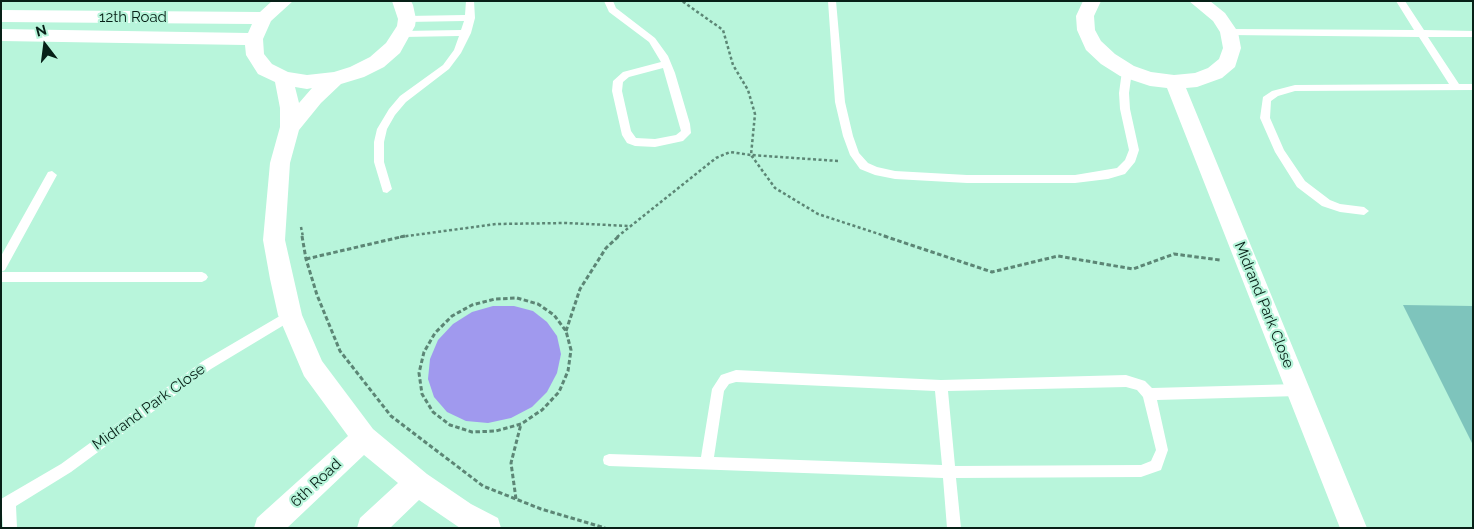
<!DOCTYPE html>
<style>
body{margin:0}
#map{position:relative;width:1474px;height:529px;overflow:hidden;background:#b8f5db;font-family:Raleway,sans-serif}
canvas{display:block}
.frame{position:absolute;inset:0;border:2px solid #072017;pointer-events:none}
.north{position:absolute;left:20px;top:20px;width:50px;height:50px;-webkit-text-stroke:4px #b8f5db;paint-order:stroke;rotate:345deg;font-size:14px;font-weight:700;line-height:20px;text-align:center;color:#072017}
.north::after{content:'';display:block;margin:auto;width:18px;height:22px;background:#072017;clip-path:polygon(50% 0,100% 100%,50% 72%,0 100%)}
</style>
<div id="map">
<canvas width="1474" height="529"></canvas>
<div class="frame"></div>
<div class="north">N</div>
</div>
<script>
const ctx = document.querySelector('canvas').getContext('2d');
ctx.lineJoin = 'round';
function paint(path, color) { ctx.fillStyle = color; ctx.fill(path, 'evenodd'); }
const toPath = rows => new Path2D(rows.map(r => 'M' + r).join(''));
function strokePath(path, color, width, dash) { ctx.strokeStyle = color; ctx.lineWidth = width; ctx.lineCap = dash ? 'butt' : 'round'; ctx.setLineDash(dash || []); ctx.stroke(path); }
function drawText(font, color, halo, rows, align = 'center') {
  ctx.font = font + ' Raleway,sans-serif'; ctx.lineWidth = 4.5; ctx.setLineDash([]); ctx.textBaseline = 'middle'; ctx.strokeStyle = halo; ctx.fillStyle = color; for (const [text, x, y, turn = 0] of rows) {
    ctx.save(); ctx.translate(x, y); ctx.rotate((+turn || 0) * Math.PI / 180); ctx.textAlign = isNaN(turn) ? turn : align; if (halo) ctx.strokeText(text, 0, 0); ctx.fillText(text, 0, 0); ctx.restore();
  }
}
paint(toPath([
 [493,306,514,306,533,311,547,322,557,336,561,354,557,373,547,392,532,407,511,418,488,423,466,421,447,412,434,397,428,379,430,359,438,340,453,324,472,312]
]), '#a099ee');
paint(toPath([
 [1403,305,1473,306,1473,445]
]), '#7ec4bc');
strokePath(toPath([
 [838,161,751,155,775,188,818,214,888,237],
 [301,227,303,237],
 [400,237,496,224,567,223,629,226],
 [617,237,716,158,730,152,751,155,755,114,748,90,733,65,723,30,682,1]
]), '#5c8675', 2.5, [3, 2.5]);
strokePath(toPath([
 [302,236,306,259,317,295,340,351,391,416,483,486,541,509,605,528],
 [884,236,992,272,1058,256,1133,269,1174,254,1220,260],
 [306,259,405,236],
 [517,298,538,304,554,315,566,331,571,350,568,371,559,392,542,410,521,424,496,431,472,432,450,425,433,412,422,394,419,373,424,352,435,333,452,316,472,305,495,299,517,298],
 [566,331,580,289,606,248,619,236],
 [516,499,511,463,521,424]
]), '#5c8675', 3, [4.5, 2.5]);
paint(toPath([
 [466,1,474,1,475,18,471,33,461,53,449,69,406,102,395,115,387,129,384,142,384,162,392,189,387,193,383,192,374,162,374,142,377,129,389,109,400,96,443,65,454,50,459,36,403,37,398,34,403,31,461,30,464,21,407,22,402,19,407,16,465,15,466,1],
 [604,1,613,1,616,8,655,38,668,56,675,73,690,124,691,133,683,141,655,147,635,146,627,143,622,135,612,91,613,81,623,72,661,62,649,42,609,12,604,1],
 [663,68,681,131,676,135,655,139,636,138,631,131,622,91,623,82,629,77,663,68],
 [828,1,836,1,845,102,853,136,859,153,868,163,877,167,895,171,967,175,1075,175,1117,168,1125,160,1129,150,1120,109,1119,93,1122,71,1127,68,1132,71,1129,93,1130,109,1139,150,1135,162,1125,174,1108,179,1075,183,967,183,895,179,875,175,860,169,850,155,843,136,835,102,828,1],
 [1396,1,1405,1,1424,30,1473,31,1473,37,1428,37,1459,84,1473,84,1473,90,1295,91,1278,96,1271,101,1270,118,1284,150,1305,181,1330,200,1340,204,1364,207,1369,211,1364,215,1340,212,1322,206,1297,187,1275,152,1260,118,1263,97,1272,91,1295,85,1449,84,1419,37,1229,35,1224,32,1229,29,1414,30,1396,1],
 [52,171,57,175,5,270,1,272,1,256,48,172,52,171],
 [1,272,202,272,206,274,208,277,206,280,202,282,1,282,1,272],
 [290,310,294,311,296,315,294,319,211,369,71,472,16,506,17,528,3,528,1,499,61,464,203,361,290,310],
 [736,370,941,380,1126,375,1145,381,1152,388,1298,384,1302,386,1304,390,1302,394,1298,396,1157,400,1168,450,1161,470,1141,477,956,478,961,528,947,528,943,478,609,466,604,464,603,460,604,456,609,454,701,457,712,389,721,375,736,370],
 [736,382,935,391,942,465,714,457,724,391,729,384,736,382],
 [1126,387,1137,390,1143,397,1156,450,1151,461,1141,465,955,466,948,391,1126,387]
]), '#fff');
paint(toPath([
 [272,1,293,1,271,21,263,39,264,54,272,64,288,72,307,75,334,72,350,67,370,57,386,43,397,26,398,19,392,1,411,1,413,5,416,19,415,26,400,53,384,67,364,77,341,84,321,103,299,130,290,163,285,240,302,315,322,361,373,429,427,474,471,504,498,518,501,528,460,528,419,500,390,528,357,528,360,518,398,483,364,455,287,528,254,528,257,518,348,436,304,376,278,315,270,279,263,240,270,163,280,127,280,108,275,82,258,74,246,55,245,45,1,41,1,29,248,33,252,24,1,22,1,10,260,12,272,1],
 [295,87,307,89,312,88,299,103,295,87],
 [1083,1,1101,1,1094,16,1095,30,1101,41,1115,54,1134,66,1151,72,1174,75,1195,73,1208,68,1219,59,1223,48,1220,32,1213,21,1189,1,1210,1,1225,13,1238,32,1241,48,1235,67,1222,78,1197,87,1186,88,1367,528,1340,528,1167,88,1150,86,1120,76,1101,64,1086,50,1077,30,1076,16,1083,1]
]), '#fff');
drawText('15px', '#072017', '#b8f5db', [
 ["12th Road",133,17],
 ["Midrand Park Close",1264,305,68],
 ["Midrand Park Close",149,407,-36],
 ["6th Road",316,483,-43]
]);
</script>
